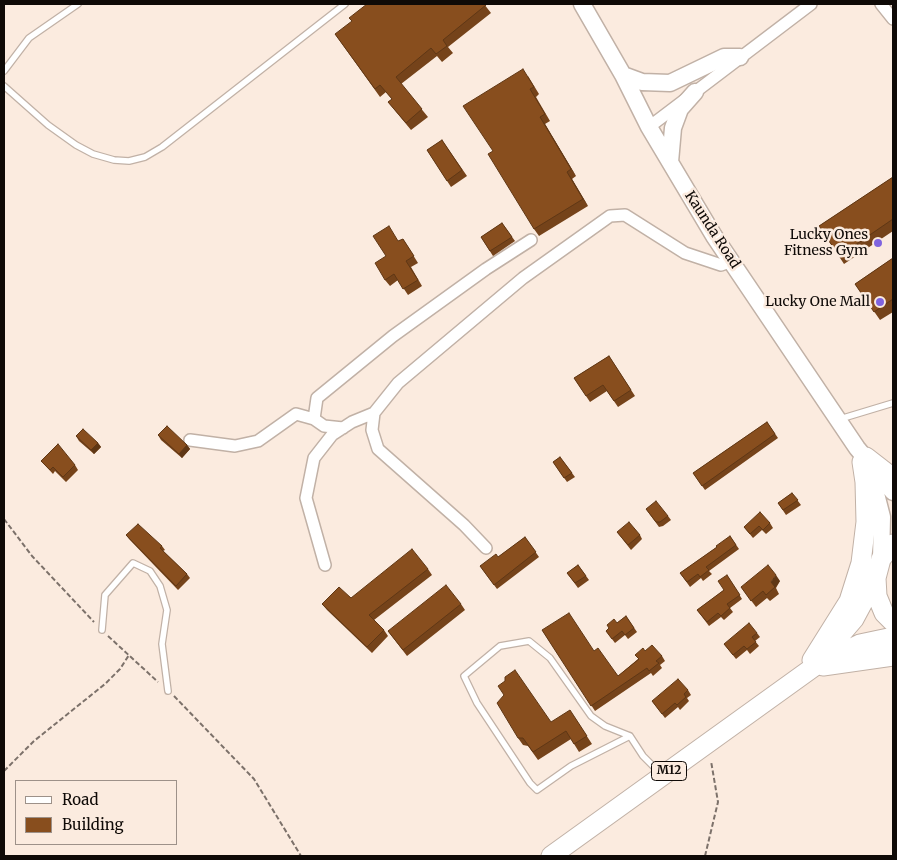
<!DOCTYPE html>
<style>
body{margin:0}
#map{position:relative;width:897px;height:860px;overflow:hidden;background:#fbebdf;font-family:Merriweather,serif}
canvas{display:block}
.frame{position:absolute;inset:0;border:5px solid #0f0a07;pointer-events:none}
.legend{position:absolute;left:15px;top:780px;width:162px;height:65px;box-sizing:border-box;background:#fbebdf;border:1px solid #9d9189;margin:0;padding:6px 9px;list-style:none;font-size:15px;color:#0f0a07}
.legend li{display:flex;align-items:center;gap:10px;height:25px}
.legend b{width:25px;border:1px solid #9d9189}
</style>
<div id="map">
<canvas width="897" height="860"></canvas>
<div class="frame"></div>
<ul class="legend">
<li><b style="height:6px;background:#fff"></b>Road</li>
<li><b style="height:14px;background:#884e1e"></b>Building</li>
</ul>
</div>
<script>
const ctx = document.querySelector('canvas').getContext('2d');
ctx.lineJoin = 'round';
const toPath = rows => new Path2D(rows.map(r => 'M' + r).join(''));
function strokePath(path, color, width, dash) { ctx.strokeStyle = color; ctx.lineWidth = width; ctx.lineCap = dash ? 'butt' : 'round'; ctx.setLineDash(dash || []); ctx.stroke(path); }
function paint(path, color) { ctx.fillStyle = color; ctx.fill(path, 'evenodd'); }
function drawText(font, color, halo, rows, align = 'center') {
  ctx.font = font + ' Merriweather,serif'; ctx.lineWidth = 5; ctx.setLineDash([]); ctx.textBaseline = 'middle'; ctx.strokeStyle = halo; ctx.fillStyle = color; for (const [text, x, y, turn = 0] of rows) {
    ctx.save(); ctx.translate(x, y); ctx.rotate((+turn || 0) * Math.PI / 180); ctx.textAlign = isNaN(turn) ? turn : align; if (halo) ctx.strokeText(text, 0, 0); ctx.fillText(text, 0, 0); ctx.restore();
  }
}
const service = toPath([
 [4,71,29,38,78,4],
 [4,86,48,125,76,145,93,154,114,160,129,161,145,157,162,147,345,4],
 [840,419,893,403],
 [102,630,105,595,133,563,150,571,160,586,167,610,162,644,168,691],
 [630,736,571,766,537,790,530,783,477,703,464,676,500,646,529,641,550,658,591,716,605,726,630,736,643,756,661,774]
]);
const minor = toPath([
 [881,4,893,19],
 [649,127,811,4],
 [374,413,372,430,378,449,464,525,486,548],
 [314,419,317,398,393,336,486,269,531,240],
 [190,440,235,446,258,441,296,414,314,419,324,426,343,428],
 [325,565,306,498,314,458,332,435,352,422,374,413,398,383,523,278,610,216,625,215,685,253,721,265,732,261]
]);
const secondary = toPath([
 [582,4,623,75,649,127,714,236,857,448,893,492],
 [623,75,642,82,670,83,724,57,740,57],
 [670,162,673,128,680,109,695,92],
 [866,469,873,482,882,517,881,559]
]);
const trunk = toPath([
 [866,457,893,478],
 [893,544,881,559,876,578,877,596,884,613,893,622],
 [836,640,854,619,876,578],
 [812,660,849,601,861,563,866,522,865,482,862,462],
 [823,666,893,656],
 [551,856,815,666,860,644,893,637]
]);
strokePath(service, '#c1b1a6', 8);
strokePath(minor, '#c1b1a6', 14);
strokePath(secondary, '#c1b1a6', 19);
strokePath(trunk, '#c1b1a6', 21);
strokePath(toPath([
 [4,519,32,556,94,622],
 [108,636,158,682],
 [174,696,254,779,301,856],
 [4,771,34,741,105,684,120,669,129,655],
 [705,856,718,802,711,761]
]), '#7c716a', 2, [5, 2.5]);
strokePath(service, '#fff', 5.5);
strokePath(minor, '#fff', 11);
strokePath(secondary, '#fff', 16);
strokePath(trunk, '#fff', 19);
paint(toPath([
 [484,4,491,13,448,47,453,53,442,62,437,56,401,84,428,117,411,130,388,102,392,99,386,92,380,97,335,34],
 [528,76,539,94,536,97,550,121,545,124,576,176,572,179,588,206,539,236,534,229,493,151],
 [442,140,467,176,451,187,427,150],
 [893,177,893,231,844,264,819,226],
 [502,223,515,241,493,256,481,237],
 [403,239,418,263,411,267,422,286,408,295,398,280,390,286,385,280,386,256,399,241],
 [893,258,893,312,880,320,855,284],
 [609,356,635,396,618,407,607,391,590,402,574,378],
 [767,422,778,438,705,490,693,473],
 [158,435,187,445,190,449,182,458,161,440],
 [76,436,98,443,101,447,94,454,79,441],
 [560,457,575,477,567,482,553,462],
 [41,461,75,465,78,470,66,482,55,471,53,474],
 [792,493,801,505,786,515,778,503],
 [646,509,668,516,671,520,663,526,659,527],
 [770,523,773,528,766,534,762,530,753,538,744,527],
 [617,532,640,535,642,539,631,550],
 [126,535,162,546,165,550,163,551,187,574,190,578,178,590,129,539],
 [730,536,739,549,709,571,712,574,703,581,701,578,690,587,680,573,717,547],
 [525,537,539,557,497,589,480,566,498,557],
 [578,565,589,580,578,588,567,573],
 [428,569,432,575,374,620,384,630,388,636,372,653,327,610,322,604,351,598],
 [727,575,742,599,730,608,733,612,724,620,721,617,709,626,697,610,724,590],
 [780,581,776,588,779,594,770,601,767,598,756,607,741,587],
 [461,604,465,610,407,656,388,631],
 [626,616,637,632,628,639,625,635,615,643,606,631],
 [542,630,594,651,618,676,638,659,645,651,662,656,665,661,660,665,662,668,653,676,651,673,595,711],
 [757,633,760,637,755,641,759,646,750,654,747,650,736,659,724,644],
 [688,690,691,695,687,698,689,701,680,710,678,707,665,718,652,701],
 [575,718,592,744,579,752,571,739,538,760,528,746,523,745,518,738]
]), '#75431a');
paint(toPath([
 [540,117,545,124,576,176,571,169],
 [567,172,572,179,588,206,583,199],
 [98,443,101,447,94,454,91,450],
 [187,445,190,449,182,458,179,454],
 [776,575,780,581,775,588,771,582]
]), '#5f3715');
const building = toPath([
 [367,4,484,4,486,5,443,40,447,46,436,54,431,48,396,77,422,109,406,123,388,102,392,99,380,85,375,89,335,34,352,21,349,18,367,4],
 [523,69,534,87,530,89,545,114,540,117,571,169,567,172,583,199,534,229,488,154,493,151,463,106,523,69],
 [442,140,462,170,447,181,427,150,442,140],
 [893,177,893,219,839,256,819,226,893,177],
 [502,223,512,237,490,251,481,237,502,223],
 [389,226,398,241,403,239,414,256,406,261,418,280,403,289,394,274,385,280,375,263,386,256,373,236,389,226],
 [893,258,893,299,874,312,855,284,893,258],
 [609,356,631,390,614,401,603,385,586,396,574,378,609,356],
 [767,422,775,434,702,486,693,473,767,422],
 [167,426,187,445,179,454,158,435,167,426],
 [83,429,98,443,91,450,76,436,83,429],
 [58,444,75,465,63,477,53,467,50,470,41,461,58,444],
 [560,457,572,473,564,478,553,462,560,457],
 [792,493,798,500,783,510,778,503,792,493],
 [656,501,668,516,660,522,656,522,646,509,656,501],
 [760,512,770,523,763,530,759,526,750,534,744,527,760,512],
 [629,522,640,535,628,545,617,532,629,522],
 [138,524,162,546,160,548,187,574,176,586,126,535,138,524],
 [730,536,736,545,706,567,709,570,700,577,698,574,687,582,680,573,717,547,716,546,730,536],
 [525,537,536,552,494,585,480,566,496,554,498,557,525,537],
 [412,549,428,569,369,615,384,630,367,647,322,604,339,587,351,598,412,549],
 [578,565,586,576,575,583,567,573,578,565],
 [768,565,776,575,771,582,775,587,766,595,763,591,751,601,741,587,768,565],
 [727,575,740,595,727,604,730,608,721,616,718,613,707,622,697,610,724,590,718,581,727,575],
 [446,585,461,604,403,650,388,631,446,585],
 [569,613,594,651,598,648,618,676,639,659,635,655,643,648,645,651,652,645,662,656,656,661,659,663,649,671,647,668,591,706,542,630,569,613],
 [626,616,634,628,625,635,622,631,612,639,606,631,609,628,607,625,614,619,617,623,626,616],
 [749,623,757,633,752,637,756,642,747,649,744,646,733,655,724,644,749,623],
 [515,670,551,722,570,710,587,736,574,744,566,731,533,752,523,738,518,738,497,703,504,695,498,686,505,681,505,677,515,670],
 [678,679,688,690,684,694,686,697,677,705,675,703,662,714,652,701,678,679]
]);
paint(building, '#884e1e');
strokePath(building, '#5f3715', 1);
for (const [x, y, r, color] of [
 [878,243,5,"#8064df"],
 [880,302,5,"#8064df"]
]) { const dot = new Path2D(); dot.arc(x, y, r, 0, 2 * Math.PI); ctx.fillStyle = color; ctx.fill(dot); strokePath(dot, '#fbebdf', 2); }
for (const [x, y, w] of [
 [669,771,35]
]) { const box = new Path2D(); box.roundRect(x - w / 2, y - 9.5, w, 19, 4); ctx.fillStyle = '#fbebdf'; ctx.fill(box); strokePath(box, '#0f0a07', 1); }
drawText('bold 12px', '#0f0a07', null, [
 ["M12",669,771]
]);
drawText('14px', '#0f0a07', '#fbebdf', [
 ["Kaunda Road",712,230,57]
]);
drawText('14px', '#0f0a07', '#fbebdf', [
 ["Lucky Ones",868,235],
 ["Fitness Gym",868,251],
 ["Lucky One Mall",870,302]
], 'right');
</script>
